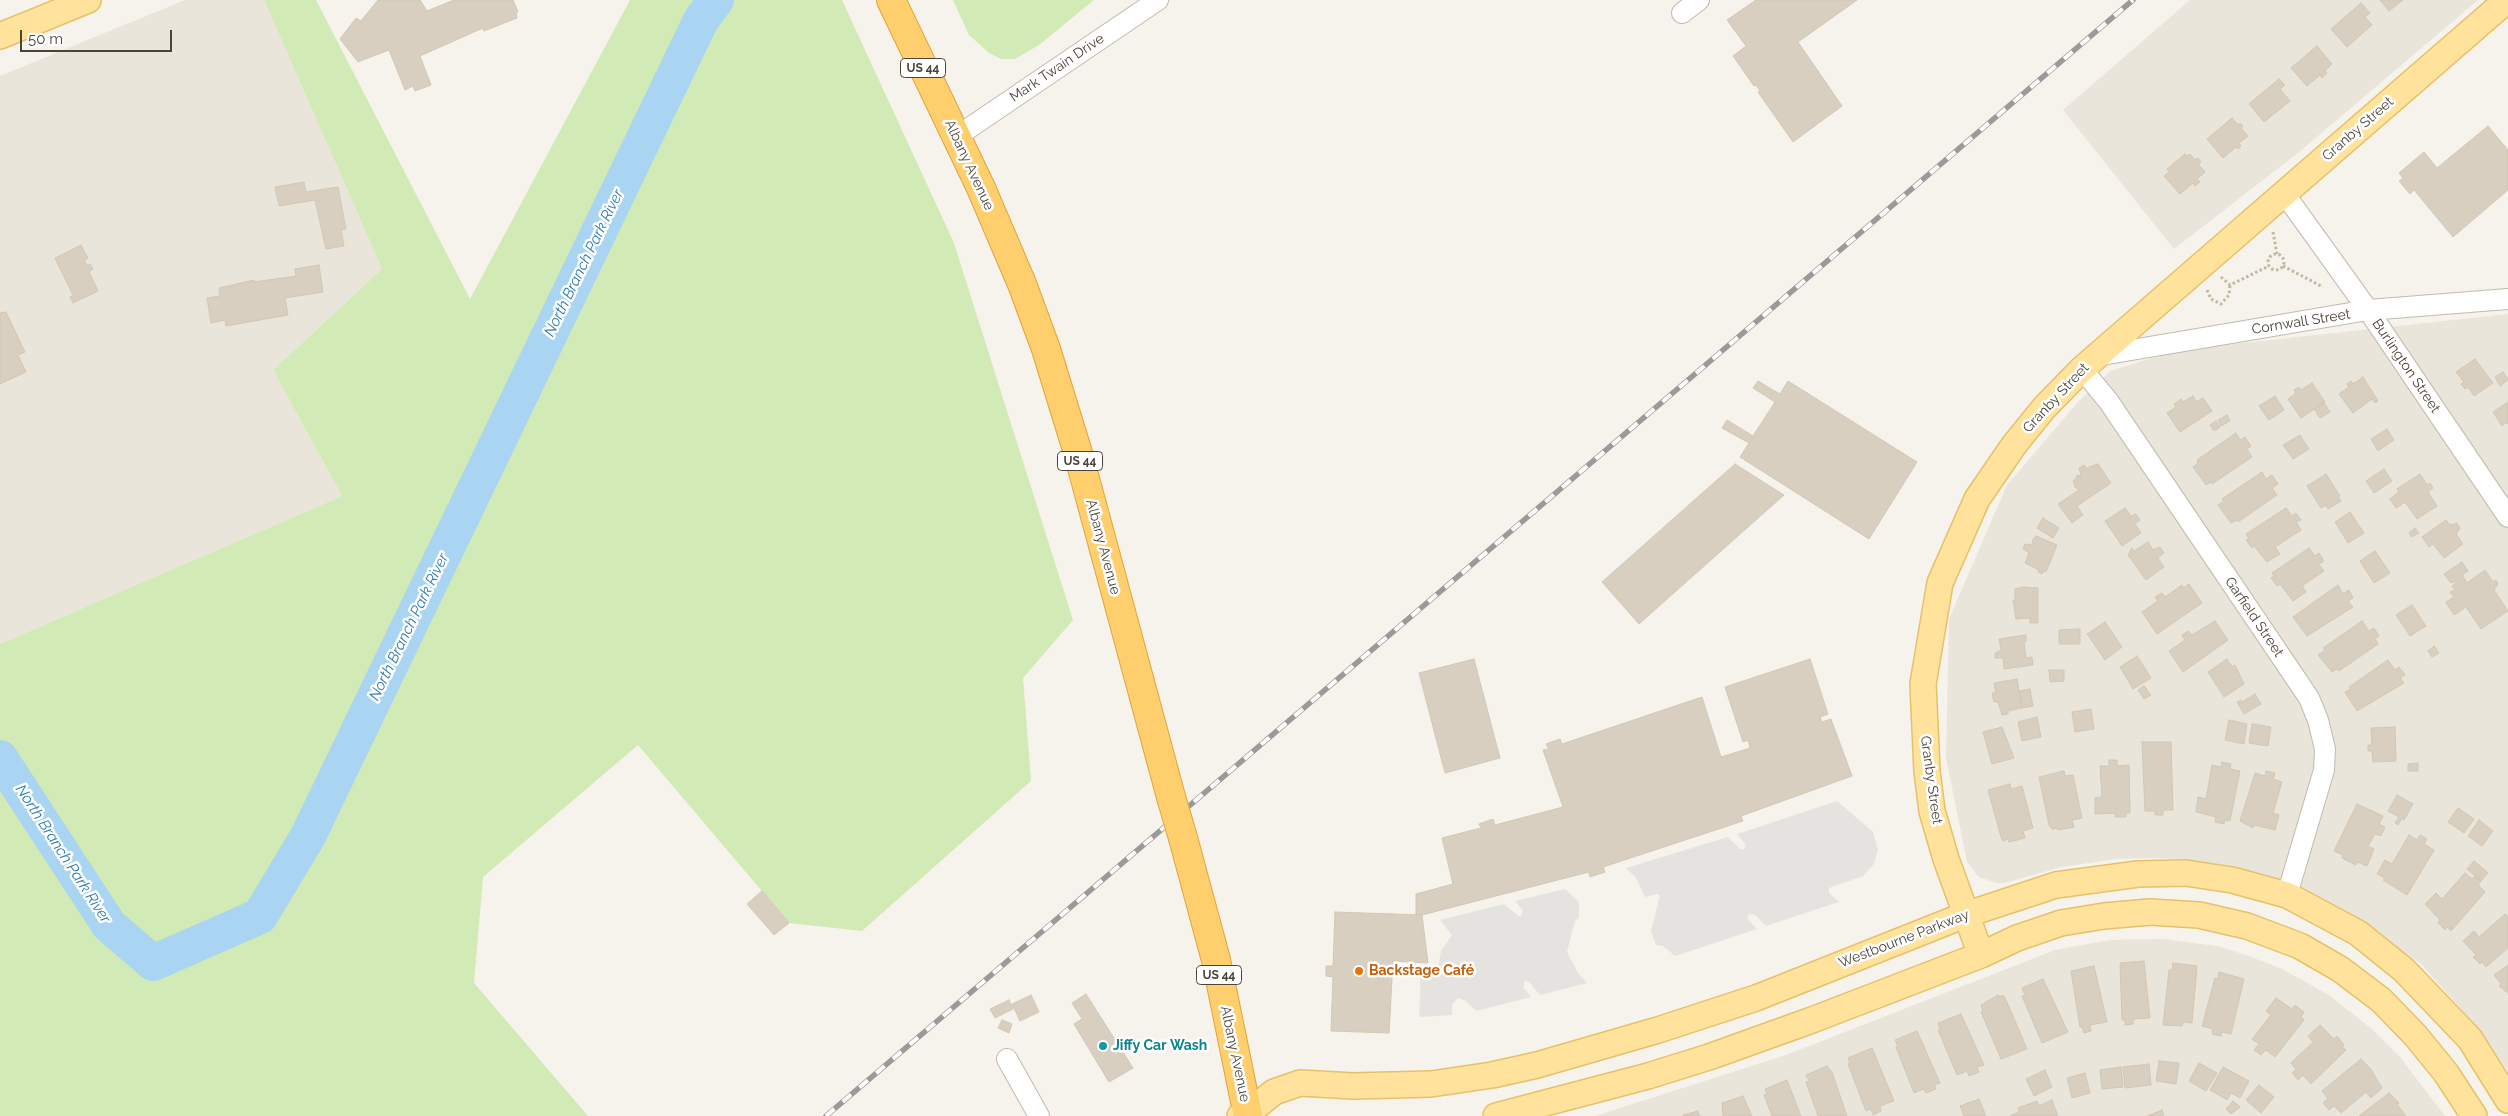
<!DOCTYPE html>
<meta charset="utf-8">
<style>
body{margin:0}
#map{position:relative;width:2508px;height:1116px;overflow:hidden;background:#f6f3ec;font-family:Raleway,sans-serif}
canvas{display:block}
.scale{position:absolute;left:20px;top:30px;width:152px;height:22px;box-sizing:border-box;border:2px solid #4b4439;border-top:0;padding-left:6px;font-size:15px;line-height:18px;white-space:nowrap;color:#4b4439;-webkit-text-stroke:4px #fff;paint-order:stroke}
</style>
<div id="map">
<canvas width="2508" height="1116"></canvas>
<div class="scale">50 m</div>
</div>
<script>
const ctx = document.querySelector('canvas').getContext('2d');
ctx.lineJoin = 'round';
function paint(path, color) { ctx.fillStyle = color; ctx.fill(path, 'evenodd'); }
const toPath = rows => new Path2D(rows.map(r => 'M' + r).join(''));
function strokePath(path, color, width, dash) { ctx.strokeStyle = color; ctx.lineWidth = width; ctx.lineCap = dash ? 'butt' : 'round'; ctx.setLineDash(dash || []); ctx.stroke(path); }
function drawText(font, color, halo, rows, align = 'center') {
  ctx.font = font + ' Raleway,sans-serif'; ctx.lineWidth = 5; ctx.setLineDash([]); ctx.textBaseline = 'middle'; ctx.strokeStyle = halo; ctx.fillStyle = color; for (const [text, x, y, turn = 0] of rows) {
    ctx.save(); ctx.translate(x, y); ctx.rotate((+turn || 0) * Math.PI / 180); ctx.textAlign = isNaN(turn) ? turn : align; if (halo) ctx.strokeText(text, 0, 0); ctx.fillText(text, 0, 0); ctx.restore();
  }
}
paint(toPath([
 [185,0,264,0,382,269,273,370,342,496,0,644,0,76],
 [2190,0,2478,0,2298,153,2174,249,2063,110],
 [2508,314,2508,1072,2471,1020,2421,964,2350,913,2313,894,2249,871,2178,859,2148,858,2116,859,2061,867,2005,883,1997,883,1979,877,1967,862,1946,758,1949,619,2007,485,2078,402,2110,371,2178,350],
 [2163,939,2217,946,2249,956,2280,968,2329,995,2373,1030,2400,1057,2445,1116,1595,1116,1786,1055,2055,950,2109,940]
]), '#eae5da');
paint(toPath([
 [264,0,316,0,470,299,630,0,842,0,954,243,1073,620,1023,678,1031,781,862,931,789,923,638,745,483,877,474,983,588,1116,0,1116,0,644,342,496,273,370,382,269],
 [953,0,1094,0,1039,45,1015,59,1001,59,989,53,969,35]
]), '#d2eab5');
paint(toPath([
 [1837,801,1873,832,1878,850,1874,864,1863,876,1829,888,1829,893,1839,902,1766,926,1755,915,1749,914,1747,918,1757,929,1675,956,1663,946,1656,945,1651,931,1660,896,1657,894,1645,897,1636,878,1626,868,1728,837,1740,849,1744,849,1746,845,1737,834],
 [1565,889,1579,902,1579,918,1575,921,1567,952,1578,973,1587,983,1540,995,1529,982,1525,981,1523,987,1531,997,1476,1011,1466,1001,1458,998,1452,1005,1452,1015,1419,1017,1421,970,1438,969,1441,951,1452,935,1440,920,1504,904,1520,917,1523,911,1515,901]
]), '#e5e3e0');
strokePath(toPath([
 [0,758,109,925,153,963,260,916,308,836,701,20,716,0]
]), '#a9d4f2', 36);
const building = toPath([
 [378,0,420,0,427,11,454,0,513,0,518,12,516,13,517,18,484,31,483,28,420,56,431,85,415,91,413,86,405,90,389,50,358,62,340,39,356,18,361,21,378,0],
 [1756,0,1857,0,1798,42,1842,106,1793,142,1758,92,1760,91,1756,85,1754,86,1733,56,1746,46,1727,20,1756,0],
 [2380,0,2403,0,2389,11,2380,0],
 [2361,3,2370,13,2365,17,2372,25,2347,47,2331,29,2361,3],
 [2317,46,2332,64,2325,71,2327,73,2322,78,2320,75,2307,86,2291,68,2317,46],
 [2279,79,2285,85,2280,89,2290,101,2264,122,2249,104,2279,79],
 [2232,118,2238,125,2240,123,2243,126,2241,128,2248,136,2239,143,2241,146,2238,149,2236,147,2223,158,2207,139,2232,118],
 [2488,126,2508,150,2508,190,2453,237,2414,190,2410,194,2399,181,2403,178,2399,173,2424,152,2437,168,2488,126],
 [2185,154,2187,156,2190,154,2195,160,2198,158,2201,162,2198,164,2205,172,2197,179,2200,182,2195,186,2193,183,2180,194,2164,176,2169,172,2167,169,2185,154],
 [304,182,306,192,338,187,346,229,341,230,344,246,326,249,315,200,279,206,275,187,304,182],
 [81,245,88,258,84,260,87,266,90,264,93,269,89,272,98,291,73,303,70,297,73,295,55,258,81,245],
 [319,265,323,292,285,298,288,315,226,326,225,320,211,323,207,298,220,296,219,288,254,280,254,282,296,276,295,269,319,265],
 [6,312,25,352,18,355,26,372,0,384,0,313,6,312],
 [2475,359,2493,383,2474,396,2468,387,2465,389,2461,384,2464,382,2456,372,2475,359],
 [2503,372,2508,380,2500,386,2495,377,2503,372],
 [2363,377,2378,401,2375,403,2372,399,2353,413,2339,394,2349,387,2347,384,2351,381,2353,384,2363,377],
 [1758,381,1780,394,1788,381,1917,462,1869,539,1740,457,1749,443,1722,428,1727,420,1753,436,1775,402,1753,388,1758,381],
 [2312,383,2325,402,2301,418,2288,399,2296,393,2294,390,2299,387,2301,390,2312,383],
 [2193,396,2196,402,2203,398,2212,411,2180,432,2167,413,2176,407,2174,404,2181,399,2183,402,2193,396],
 [2275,396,2284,410,2269,420,2259,406,2275,396],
 [2508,402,2508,424,2507,422,2502,426,2493,412,2508,402],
 [2324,403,2330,412,2320,418,2314,409,2324,403],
 [2227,415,2230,421,2221,426,2218,420,2227,415],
 [2216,421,2220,427,2214,431,2210,425,2216,421],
 [2387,429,2394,440,2378,451,2371,439,2387,429],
 [2236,433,2240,440,2245,437,2251,446,2247,449,2252,457,2212,484,2211,482,2206,485,2193,467,2198,463,2197,460,2236,433],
 [2300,435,2309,449,2293,459,2283,445,2300,435],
 [1735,464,1784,495,1639,624,1602,582,1735,464],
 [2098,464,2111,483,2077,506,2083,515,2072,523,2058,504,2079,490,2074,486,2075,485,2073,481,2077,478,2076,476,2081,475,2079,468,2084,465,2089,470,2089,467,2098,464],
 [2384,469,2392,481,2374,493,2366,481,2384,469],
 [2262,472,2266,479,2272,475,2278,484,2272,488,2277,495,2238,522,2237,520,2231,523,2218,505,2224,501,2222,499,2262,472],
 [2326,474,2340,496,2338,497,2341,501,2328,509,2326,505,2321,508,2307,486,2326,474],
 [2420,474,2427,485,2430,483,2433,488,2428,492,2437,506,2417,519,2405,502,2396,508,2390,499,2399,492,2397,489,2420,474],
 [2125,508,2131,516,2136,514,2140,520,2135,524,2141,533,2122,546,2105,521,2125,508],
 [2286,508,2292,516,2296,513,2301,520,2296,522,2301,530,2275,547,2280,554,2267,562,2254,546,2252,548,2246,540,2249,539,2246,534,2286,508],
 [2350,512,2364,533,2348,543,2335,522,2350,512],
 [2043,518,2059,528,2053,538,2037,528,2043,518],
 [2446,520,2450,525,2457,523,2460,528,2456,534,2463,544,2444,558,2433,544,2429,547,2422,537,2446,520],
 [2415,528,2419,533,2412,537,2409,533,2415,528],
 [2036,536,2057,545,2046,572,2044,571,2042,574,2038,572,2039,570,2025,563,2029,553,2023,549,2025,544,2032,545,2033,539,2036,536],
 [2148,542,2153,550,2160,547,2164,553,2158,558,2164,567,2146,580,2128,555,2132,548,2134,551,2148,542],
 [2309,548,2315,556,2319,553,2324,561,2319,564,2324,571,2302,586,2306,592,2293,601,2280,584,2277,586,2271,578,2274,576,2272,573,2309,548],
 [2375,551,2390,573,2374,583,2360,561,2375,551],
 [2462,562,2468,571,2462,575,2467,583,2485,570,2493,582,2496,580,2498,584,2494,590,2508,611,2481,629,2466,607,2454,615,2446,602,2454,597,2450,592,2455,590,2452,586,2456,583,2455,581,2451,583,2444,574,2462,562],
 [2189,584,2202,603,2157,634,2142,612,2158,601,2155,597,2162,593,2165,597,2182,585,2183,588,2189,584],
 [2338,585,2343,594,2349,590,2353,598,2348,601,2353,607,2307,636,2293,617,2338,585],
 [2024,587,2038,588,2038,623,2030,623,2030,618,2016,619,2013,600,2015,600,2015,589,2024,587],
 [2412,605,2426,626,2410,636,2396,615,2412,605],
 [2215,621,2228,640,2183,672,2169,651,2185,640,2182,635,2188,631,2192,635,2215,621],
 [2362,621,2369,631,2374,628,2379,636,2375,639,2378,644,2339,671,2337,669,2332,672,2318,655,2325,650,2323,648,2362,621],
 [2105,622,2122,647,2105,660,2087,634,2105,622],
 [2080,629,2080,644,2059,644,2059,630,2080,629],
 [2026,635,2026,641,2024,642,2026,658,2032,657,2033,665,2004,669,2003,658,1995,658,1995,653,2001,650,1999,639,2026,635],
 [2434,646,2439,653,2432,657,2428,651,2434,646],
 [2137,656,2151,678,2133,689,2120,667,2137,656],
 [1474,659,1500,758,1445,773,1419,673,1474,659],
 [1810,659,1828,714,1820,717,1822,722,1831,719,1852,776,1741,816,1743,821,1603,867,1605,872,1590,877,1589,872,1422,915,1416,915,1416,894,1453,884,1442,838,1481,828,1479,824,1493,819,1495,825,1563,807,1543,750,1549,749,1546,744,1560,739,1562,744,1702,697,1721,757,1750,748,1748,740,1743,742,1725,687,1810,659],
 [2227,659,2232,667,2235,665,2244,684,2224,697,2208,672,2227,659],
 [2388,660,2395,670,2399,667,2405,675,2400,678,2404,683,2357,711,2345,692,2351,689,2349,687,2388,660],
 [2049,670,2064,670,2064,681,2050,682,2049,670],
 [2017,679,2022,708,2008,711,2008,714,2002,715,1998,702,1994,702,1992,693,1996,693,1994,683,2017,679],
 [2144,686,2151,695,2144,699,2138,690,2144,686],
 [2030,689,2033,706,2022,708,2019,691,2030,689],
 [2255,694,2261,704,2244,714,2237,702,2241,700,2242,702,2255,694],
 [2091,709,2094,729,2075,732,2072,712,2091,709],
 [2037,717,2041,737,2022,741,2018,722,2037,717],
 [2229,720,2247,724,2244,744,2225,740,2229,720],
 [2252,724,2271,727,2268,746,2249,743,2252,724],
 [2002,727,2014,758,1992,764,1983,732,2002,727],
 [2395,727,2396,761,2373,762,2372,751,2368,751,2368,745,2372,745,2371,728,2395,727],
 [2142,742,2171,742,2173,810,2163,810,2163,815,2155,815,2155,811,2145,811,2142,742],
 [2109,760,2117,760,2117,766,2129,765,2130,813,2126,813,2126,817,2115,817,2115,813,2095,814,2095,798,2102,797,2100,766,2109,766,2109,760],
 [2222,762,2231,764,2230,769,2240,771,2230,821,2225,820,2224,824,2215,822,2216,817,2196,812,2198,797,2206,799,2212,765,2221,767,2222,762],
 [2418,763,2418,771,2408,771,2408,764,2418,763],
 [2064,771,2065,776,2073,775,2082,818,2072,820,2074,827,2058,830,2057,828,2052,829,2049,825,2039,777,2064,771],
 [2266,771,2275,773,2273,779,2282,782,2273,813,2279,815,2275,830,2254,825,2253,828,2240,821,2255,773,2265,776,2266,771],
 [2010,784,2011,789,2022,786,2033,828,2023,831,2025,838,2009,842,2008,839,2003,841,2001,837,1988,790,2010,784],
 [2397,795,2413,804,2404,820,2402,818,2398,825,2395,823,2399,817,2388,811,2397,795],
 [2357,804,2383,816,2379,824,2385,827,2381,836,2375,834,2368,846,2374,849,2367,866,2357,862,2356,865,2342,858,2343,855,2334,851,2357,804],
 [2458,808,2474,819,2464,833,2448,822,2458,808],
 [2479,820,2493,831,2482,846,2468,836,2479,820],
 [2409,835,2417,840,2420,835,2427,839,2424,844,2434,850,2407,895,2383,880,2385,878,2377,874,2385,860,2392,864,2409,835],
 [2474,861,2488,873,2481,881,2467,869,2474,861],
 [2465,873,2472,879,2475,876,2481,881,2478,885,2485,892,2451,931,2447,927,2445,930,2438,923,2440,920,2425,904,2436,893,2442,899,2465,873],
 [762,891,789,923,774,935,747,904,762,891],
 [1335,912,1422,915,1428,963,1393,961,1389,1033,1331,1031,1333,977,1326,976,1326,966,1333,966,1335,912],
 [2505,914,2508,917,2508,948,2486,967,2482,962,2480,964,2473,957,2476,955,2463,941,2474,931,2479,937,2505,914],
 [2144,961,2150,1018,2133,1019,2133,1024,2125,1025,2125,1020,2122,1020,2120,963,2144,961],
 [2173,963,2197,966,2192,1023,2183,1022,2182,1026,2163,1025,2169,970,2172,970,2173,963],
 [2508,965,2508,993,2499,986,2501,984,2494,975,2508,965],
 [2094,966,2107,1022,2090,1025,2091,1031,2084,1033,2082,1027,2080,1027,2071,971,2094,966],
 [2219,972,2244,979,2231,1034,2222,1032,2221,1036,2212,1034,2213,1029,2202,1026,2215,978,2218,979,2219,972],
 [2043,979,2068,1032,2042,1043,2022,996,2025,995,2022,988,2043,979],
 [1086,994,1133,1068,1109,1082,1074,1024,1082,1019,1072,1003,1086,994],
 [1031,995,1039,1012,1020,1021,1012,1004,1031,995],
 [1998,995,1999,997,2003,995,2007,1002,2027,1049,2001,1059,1981,1012,1983,1011,1981,1005,1998,995],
 [2276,998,2292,1009,2295,1005,2304,1012,2301,1017,2304,1020,2275,1057,2266,1050,2261,1055,2254,1050,2259,1044,2252,1039,2271,1015,2266,1011,2276,998],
 [1009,1000,1013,1009,995,1018,990,1009,1009,1000],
 [1961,1014,1984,1065,1977,1067,1979,1072,1969,1076,1967,1071,1957,1075,1938,1030,1940,1029,1938,1023,1961,1014],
 [1002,1020,1012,1024,1009,1033,998,1028,1002,1020],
 [2320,1025,2334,1039,2337,1036,2344,1045,2342,1047,2346,1050,2311,1084,2303,1075,2298,1080,2292,1073,2296,1069,2291,1063,2313,1042,2308,1036,2320,1025],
 [1917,1031,1940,1083,1934,1085,1936,1089,1926,1093,1924,1089,1914,1093,1896,1047,1898,1046,1895,1040,1917,1031],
 [1872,1048,1894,1101,1880,1106,1881,1111,1873,1115,1871,1109,1866,1111,1848,1064,1850,1063,1848,1058,1872,1048],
 [2361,1059,2370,1068,2382,1088,2371,1098,2366,1092,2341,1113,2334,1106,2329,1110,2323,1103,2328,1099,2322,1091,2361,1059],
 [2159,1061,2179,1063,2176,1084,2156,1081,2159,1061],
 [2199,1063,2217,1073,2206,1091,2189,1081,2199,1063],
 [2149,1064,2151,1085,2125,1088,2123,1067,2149,1064],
 [1827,1066,1832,1072,1847,1116,1818,1116,1806,1082,1809,1081,1806,1075,1827,1066],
 [2121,1067,2123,1087,2102,1089,2100,1070,2121,1067],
 [2223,1067,2249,1081,2240,1098,2231,1093,2227,1100,2210,1090,2223,1067],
 [2045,1070,2052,1087,2034,1096,2026,1079,2045,1070],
 [2085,1073,2090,1093,2072,1098,2067,1078,2085,1073],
 [1787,1080,1801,1116,1772,1116,1764,1095,1767,1094,1765,1089,1787,1080],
 [2259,1085,2274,1097,2261,1113,2246,1100,2259,1085],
 [2389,1093,2399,1103,2397,1104,2406,1116,2359,1116,2389,1093],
 [1743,1096,1752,1116,1723,1116,1722,1103,1743,1096],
 [1979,1099,1986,1116,1964,1116,1960,1106,1979,1099],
 [2052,1100,2058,1116,2010,1116,2019,1112,2018,1108,2037,1101,2039,1106,2052,1100],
 [2233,1101,2240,1107,2231,1114,2226,1109,2233,1101],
 [2162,1110,2164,1116,2147,1116,2162,1110],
 [1698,1111,1700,1116,1683,1116,1683,1115,1698,1111]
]);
paint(building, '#d8cfc1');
strokePath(building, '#d3c7b4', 1);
const minor = toPath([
 [1682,13,1699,0],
 [956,137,1158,0],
 [2284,193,2368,310,2508,517],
 [2096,356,2368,310,2508,299],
 [2082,369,2109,402,2309,698,2318,720,2325,749,2324,770,2287,895],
 [1007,1059,1039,1116]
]);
const major = toPath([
 [0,36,88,0],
 [1981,955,1946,859,1932,811,1927,771,1923,684,1940,583,1977,499,2014,445,2044,408,2082,369,2507,0],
 [1240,1116,1248,1113,1274,1092,1300,1083,1353,1086,1431,1084,1492,1075,1537,1065,1658,1030,1756,998,1965,915,2056,885,2138,874,2186,873,2232,880,2287,895,2358,933,2404,970,2470,1039,2508,1100],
 [1496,1116,1648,1076,1709,1057,1812,1020,1981,955,2017,938,2061,923,2104,916,2150,912,2199,915,2247,926,2300,946,2340,969,2381,1000,2415,1035,2446,1073,2474,1116]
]);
const highway = toPath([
 [891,0,981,188,1022,284,1046,349,1078,453,1171,797],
 [1183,838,1216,960,1248,1116]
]);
strokePath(minor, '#c2bbae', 22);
strokePath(major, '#e6c16a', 28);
strokePath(highway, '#e0a43c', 30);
strokePath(toPath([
 [2273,232,2277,254],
 '2268 262a8 8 0 1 1 16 0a8 8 0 1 1-16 0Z',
 [2283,266,2323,287],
 [2221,277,2230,285,2269,266],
 [2207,290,2211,299,2221,304,2229,295,2230,285]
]), '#c4b79f', 3, [2.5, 2.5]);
strokePath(minor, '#fff', 20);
strokePath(major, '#ffe39c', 25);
strokePath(highway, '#ffcf6e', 28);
const rail = toPath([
 [826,1116,2133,0]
]);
strokePath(rail, '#9a9a9a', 5.5);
strokePath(rail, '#fff', 4, [11]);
const highwayBridge = toPath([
 [1171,797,1183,838]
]);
strokePath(highwayBridge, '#e0a43c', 30, []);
strokePath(highwayBridge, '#ffcf6e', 28);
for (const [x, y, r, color] of [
 [1359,971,5,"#e8710a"],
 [1103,1046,5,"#0f9aa8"]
]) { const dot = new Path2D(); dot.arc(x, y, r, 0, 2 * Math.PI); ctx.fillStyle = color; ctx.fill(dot); strokePath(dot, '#fff', 2); }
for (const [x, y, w] of [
 [923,68,45],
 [1080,461,45],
 [1219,975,45]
]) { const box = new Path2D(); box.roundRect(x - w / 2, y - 9.5, w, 19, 4); ctx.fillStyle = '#fff'; ctx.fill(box); strokePath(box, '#4b4439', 1); }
drawText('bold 12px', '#4b4439', null, [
 ["US 44",923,68],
 ["US 44",1080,461],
 ["US 44",1219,975]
]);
drawText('14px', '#4b4439', '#fff', [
 ["Mark Twain Drive",1057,68,-34],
 ["Granby Street",2358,129,-41],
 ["Albany Avenue",969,165,65],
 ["Cornwall Street",2301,322,-9],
 ["Burlington Street",2406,366,56],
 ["Granby Street",2056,398,-47],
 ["Albany Avenue",1103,547,75],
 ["Garfield Street",2254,617,56],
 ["Granby Street",1931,780,82],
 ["Westbourne Parkway",1904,939,-21],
 ["Albany Avenue",1235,1054,78]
]);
drawText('bold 14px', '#c56008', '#fff', [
 ["Backstage Café",1369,971]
], 'left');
drawText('bold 14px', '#0d838f', '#fff', [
 ["Jiffy Car Wash",1113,1046]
], 'left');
drawText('italic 15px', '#2e7ab2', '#fff', [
 ["North Branch Park River",584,263,-64],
 ["North Branch Park River",409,627,-64],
 ["North Branch Park River",63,854,57]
]);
</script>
